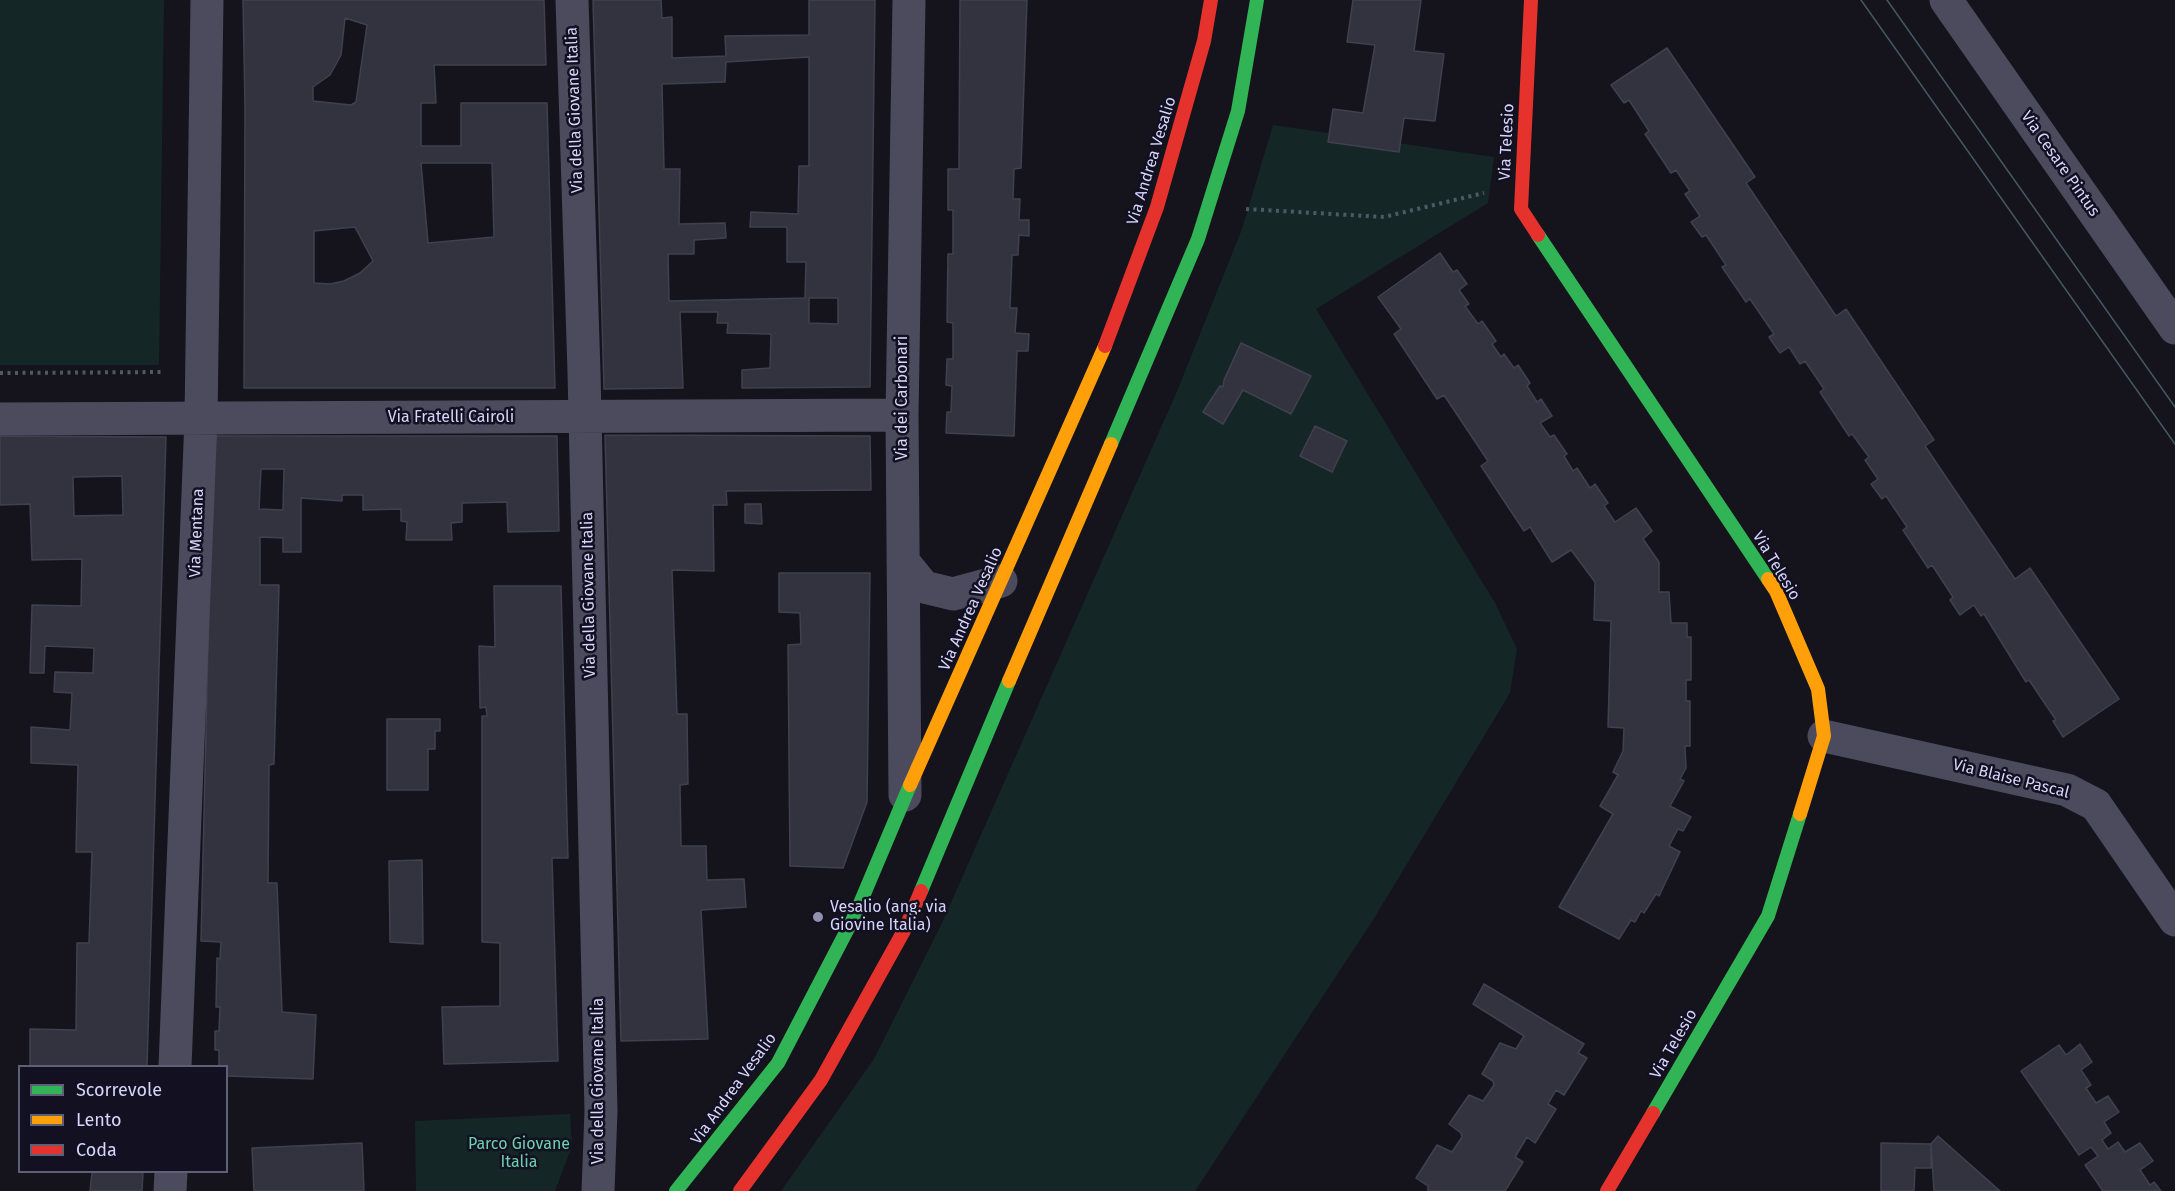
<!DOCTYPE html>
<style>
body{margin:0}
#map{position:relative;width:2175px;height:1191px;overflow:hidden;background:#15141d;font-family:"Fira Sans",sans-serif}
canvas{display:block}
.legend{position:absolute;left:18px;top:1065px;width:210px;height:108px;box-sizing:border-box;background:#121021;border:2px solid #605f78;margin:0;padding:8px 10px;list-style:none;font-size:18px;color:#d6d5fa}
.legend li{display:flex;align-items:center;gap:12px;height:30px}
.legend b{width:30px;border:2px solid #605f78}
</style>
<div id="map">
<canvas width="2175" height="1191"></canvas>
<ul class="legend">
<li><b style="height:8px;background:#30b455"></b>Scorrevole</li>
<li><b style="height:8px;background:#ff9f0a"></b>Lento</li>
<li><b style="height:8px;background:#e5322d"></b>Coda</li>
</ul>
</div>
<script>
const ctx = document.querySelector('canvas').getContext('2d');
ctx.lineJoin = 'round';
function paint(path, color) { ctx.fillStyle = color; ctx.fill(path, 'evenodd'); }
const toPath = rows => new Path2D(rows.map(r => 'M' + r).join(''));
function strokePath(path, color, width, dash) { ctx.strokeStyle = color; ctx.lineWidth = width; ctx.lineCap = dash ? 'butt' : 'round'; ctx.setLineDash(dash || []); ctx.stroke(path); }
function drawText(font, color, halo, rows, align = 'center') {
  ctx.font = font + ' "Fira Sans",sans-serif'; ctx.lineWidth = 5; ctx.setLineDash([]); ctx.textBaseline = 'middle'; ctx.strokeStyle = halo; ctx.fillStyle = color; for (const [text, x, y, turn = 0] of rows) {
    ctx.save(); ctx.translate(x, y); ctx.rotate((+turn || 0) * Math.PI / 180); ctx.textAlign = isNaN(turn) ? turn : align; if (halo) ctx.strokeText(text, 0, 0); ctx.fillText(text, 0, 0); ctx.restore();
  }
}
paint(toPath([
 [0,0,164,0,159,365,0,365],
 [1273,125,1494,157,1488,203,1316,309,1495,603,1517,649,1510,693,1373,920,1195,1191,781,1191,874,1059,942,923,1178,389,1242,229],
 [570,1114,572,1146,555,1191,416,1191,415,1121]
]), '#142726');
const building = toPath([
 [243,0,544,0,546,65,434,65,436,103,421,103,421,146,461,146,461,103,547,103,555,388,244,388,245,108,243,0],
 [345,18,367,25,356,102,351,105,313,101,313,87,330,75,341,55,345,18],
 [421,163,492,163,494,237,428,243,421,163],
 [355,227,373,261,360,273,344,281,330,284,314,283,314,231,355,227],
 [593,0,661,0,662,18,672,17,672,58,726,56,725,36,809,35,809,0,875,0,870,387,742,388,742,370,770,368,771,334,727,333,728,323,717,323,718,312,680,312,683,388,604,389,593,0],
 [809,57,809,166,799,166,798,214,751,212,750,227,787,227,787,262,806,262,805,298,669,301,668,254,694,254,694,240,726,238,725,223,679,224,680,169,664,169,662,84,725,82,726,62,809,57],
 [809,298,838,298,838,324,809,323,809,298],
 [960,0,1027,0,1021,168,1014,169,1013,199,1020,199,1019,220,1029,220,1029,236,1019,235,1018,255,1012,255,1010,308,1017,308,1015,333,1029,334,1028,351,1017,351,1014,436,946,433,947,412,951,412,952,386,946,385,947,359,953,359,953,323,947,322,948,254,953,254,953,210,948,210,948,169,959,169,960,0],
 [1353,0,1421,0,1414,51,1444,54,1435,121,1404,118,1399,152,1328,142,1333,109,1363,113,1375,45,1347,42,1353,0],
 [1667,48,1755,177,1746,183,1836,316,1846,309,1934,440,1925,446,2015,579,2030,568,2119,699,2063,737,2053,721,2056,720,2029,680,2026,682,1984,614,1981,616,1974,605,1960,615,1950,600,1953,597,1932,565,1928,568,1903,530,1907,527,1886,496,1882,499,1871,484,1878,479,1865,460,1869,457,1852,434,1849,436,1820,392,1824,389,1805,361,1800,364,1789,347,1780,353,1769,337,1774,334,1750,299,1746,302,1722,267,1726,265,1706,235,1702,237,1691,222,1700,216,1685,194,1690,191,1676,170,1671,173,1645,134,1649,131,1629,100,1624,103,1611,85,1667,48],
 [1440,253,1453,272,1457,270,1467,284,1459,290,1469,304,1465,306,1478,324,1482,321,1496,341,1492,344,1501,357,1504,354,1514,368,1518,365,1530,383,1527,386,1537,402,1541,399,1552,416,1540,423,1550,437,1554,435,1567,454,1564,456,1573,471,1577,468,1590,488,1595,484,1608,503,1604,506,1615,522,1636,508,1652,531,1643,539,1659,562,1659,592,1669,592,1671,623,1687,623,1687,637,1691,637,1691,680,1686,680,1686,701,1690,701,1690,746,1685,746,1686,768,1680,779,1684,781,1670,806,1691,817,1683,831,1678,829,1669,846,1680,852,1659,896,1656,894,1644,913,1641,911,1635,922,1631,920,1619,939,1559,907,1613,814,1600,806,1618,775,1613,772,1623,751,1624,728,1608,727,1611,621,1594,620,1595,582,1571,550,1552,562,1530,527,1524,531,1481,466,1488,461,1444,395,1437,399,1394,334,1401,329,1378,297,1440,253],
 [1241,343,1311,376,1291,414,1243,390,1223,424,1203,412,1220,386,1223,387,1224,380,1241,343],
 [1315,426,1347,441,1332,472,1300,456,1315,426],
 [605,435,870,436,871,490,726,491,727,505,713,505,714,571,672,570,677,714,687,714,688,784,680,785,681,846,706,846,707,880,744,879,746,907,701,910,708,1039,621,1041,605,435],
 [0,436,166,437,147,1066,30,1066,30,1029,76,1030,77,943,89,943,92,852,76,852,78,765,31,763,31,727,70,730,72,693,54,692,55,672,93,673,94,648,45,646,44,673,30,673,32,605,81,606,82,559,32,560,30,504,0,505,0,436],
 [122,476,123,515,74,516,73,477,122,476],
 [213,436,557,436,559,531,508,532,507,502,462,503,462,522,451,523,452,540,406,540,407,522,401,521,401,509,363,510,363,495,342,495,342,501,301,498,301,552,283,552,283,538,260,537,260,585,279,585,274,764,269,765,268,883,277,883,282,1012,316,1015,313,1079,226,1076,226,1066,219,1066,219,1050,215,1050,215,1031,219,1031,220,1007,216,1007,217,958,220,959,221,942,201,941,213,436],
 [261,469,284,469,283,510,259,509,261,469],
 [745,504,761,504,762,524,745,523,745,504],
 [779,573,870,573,867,802,843,868,790,866,788,645,801,644,800,613,779,612,779,573],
 [494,586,561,586,568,858,552,858,558,1061,444,1064,442,1007,500,1006,500,943,482,942,482,716,487,716,486,707,480,708,479,646,495,647,494,586],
 [387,719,440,719,440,731,435,731,435,749,428,749,428,790,387,790,387,719],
 [422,860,423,944,390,942,389,861,422,860],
 [1484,984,1584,1044,1578,1053,1587,1058,1564,1095,1556,1090,1548,1104,1556,1109,1535,1143,1527,1137,1515,1157,1523,1162,1505,1191,1428,1191,1428,1186,1416,1178,1437,1145,1452,1152,1462,1137,1461,1133,1449,1124,1469,1095,1483,1101,1494,1085,1493,1081,1482,1074,1500,1043,1516,1049,1524,1036,1473,1004,1484,984],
 [2080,1044,2092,1062,2081,1070,2091,1085,2086,1088,2096,1103,2108,1096,2119,1112,2104,1122,2111,1133,2102,1140,2108,1149,2118,1142,2125,1152,2140,1143,2153,1161,2140,1170,2150,1185,2154,1182,2161,1191,2103,1191,2085,1165,2098,1156,2091,1147,2079,1155,2021,1071,2059,1045,2066,1055,2080,1044],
 [1938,1136,2000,1191,1934,1191,1931,1144,1938,1136],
 [362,1143,364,1191,254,1191,252,1148,362,1143],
 [1881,1143,1931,1144,1931,1168,1915,1168,1914,1191,1881,1191,1881,1143],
 [92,1172,143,1172,142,1191,90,1191,92,1172]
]);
paint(building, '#33323f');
strokePath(building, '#414050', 1.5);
strokePath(toPath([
 [1246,209,1384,217,1484,193],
 [0,373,164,372]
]), '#4c5a63', 4, [3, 4.5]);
strokePath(toPath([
 [572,0,584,372,601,1111,598,1191],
 [1946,0,2175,328],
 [0,419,902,415],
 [903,561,924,587,953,594,1001,581],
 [1824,736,2067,790,2096,805,2175,920],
 [905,795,902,415,909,0],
 [175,1066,201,419,207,0],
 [170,1191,171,1172]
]), '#4b4b5d', 33);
strokePath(toPath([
 [1538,235,1768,579],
 [1111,444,1198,239,1238,111,1257,0],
 [921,891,1009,681],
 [1653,1113,1768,916,1800,814],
 [676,1191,778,1063,856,913,910,785]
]), '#30b455', 14);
strokePath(toPath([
 [1768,579,1776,591,1818,689,1824,736,1800,814],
 [1009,681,1111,444],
 [910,785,1105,346]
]), '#ff9f0a', 14);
strokePath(toPath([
 [1531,0,1521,209,1538,235],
 [1105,346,1157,207,1204,41,1211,0],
 [740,1191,821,1080,906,927,921,891],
 [1607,1191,1653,1113]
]), '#e5322d', 14);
strokePath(toPath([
 [1861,0,2175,444],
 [1887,0,2175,407]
]), '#455964', 1.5);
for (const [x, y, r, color] of [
 [818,917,6,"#9291ad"]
]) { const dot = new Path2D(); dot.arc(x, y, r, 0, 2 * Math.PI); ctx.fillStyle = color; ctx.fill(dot); strokePath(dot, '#121021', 2); }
drawText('16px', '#d6d5fa', '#121021', [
 ["Via della Giovane Italia",575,110,-92],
 ["Via Telesio",1507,142,-87],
 ["Via Andrea Vesalio",1152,161,-73],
 ["Via Cesare Pintus",2060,164,55],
 ["Via dei Carbonari",903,398,-90],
 ["Via Fratelli Cairoli",451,418],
 ["Via Mentana",197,533,-88],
 ["Via Telesio",1776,566,59],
 ["Via della Giovane Italia",589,595,-91],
 ["Via Andrea Vesalio",971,609,-66],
 ["Via Blaise Pascal",2011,779,14],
 ["Via Telesio",1674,1044,-60],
 ["Via della Giovane Italia",599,1081,-90],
 ["Via Andrea Vesalio",734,1089,-54]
]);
drawText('16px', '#d6d5fa', '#121021', [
 ["Vesalio (ang. via",830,908],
 ["Giovine Italia)",830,926]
], 'left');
drawText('16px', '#6ad1ae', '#121021', [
 ["Parco Giovane",519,1145],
 ["Italia",519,1163]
]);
</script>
